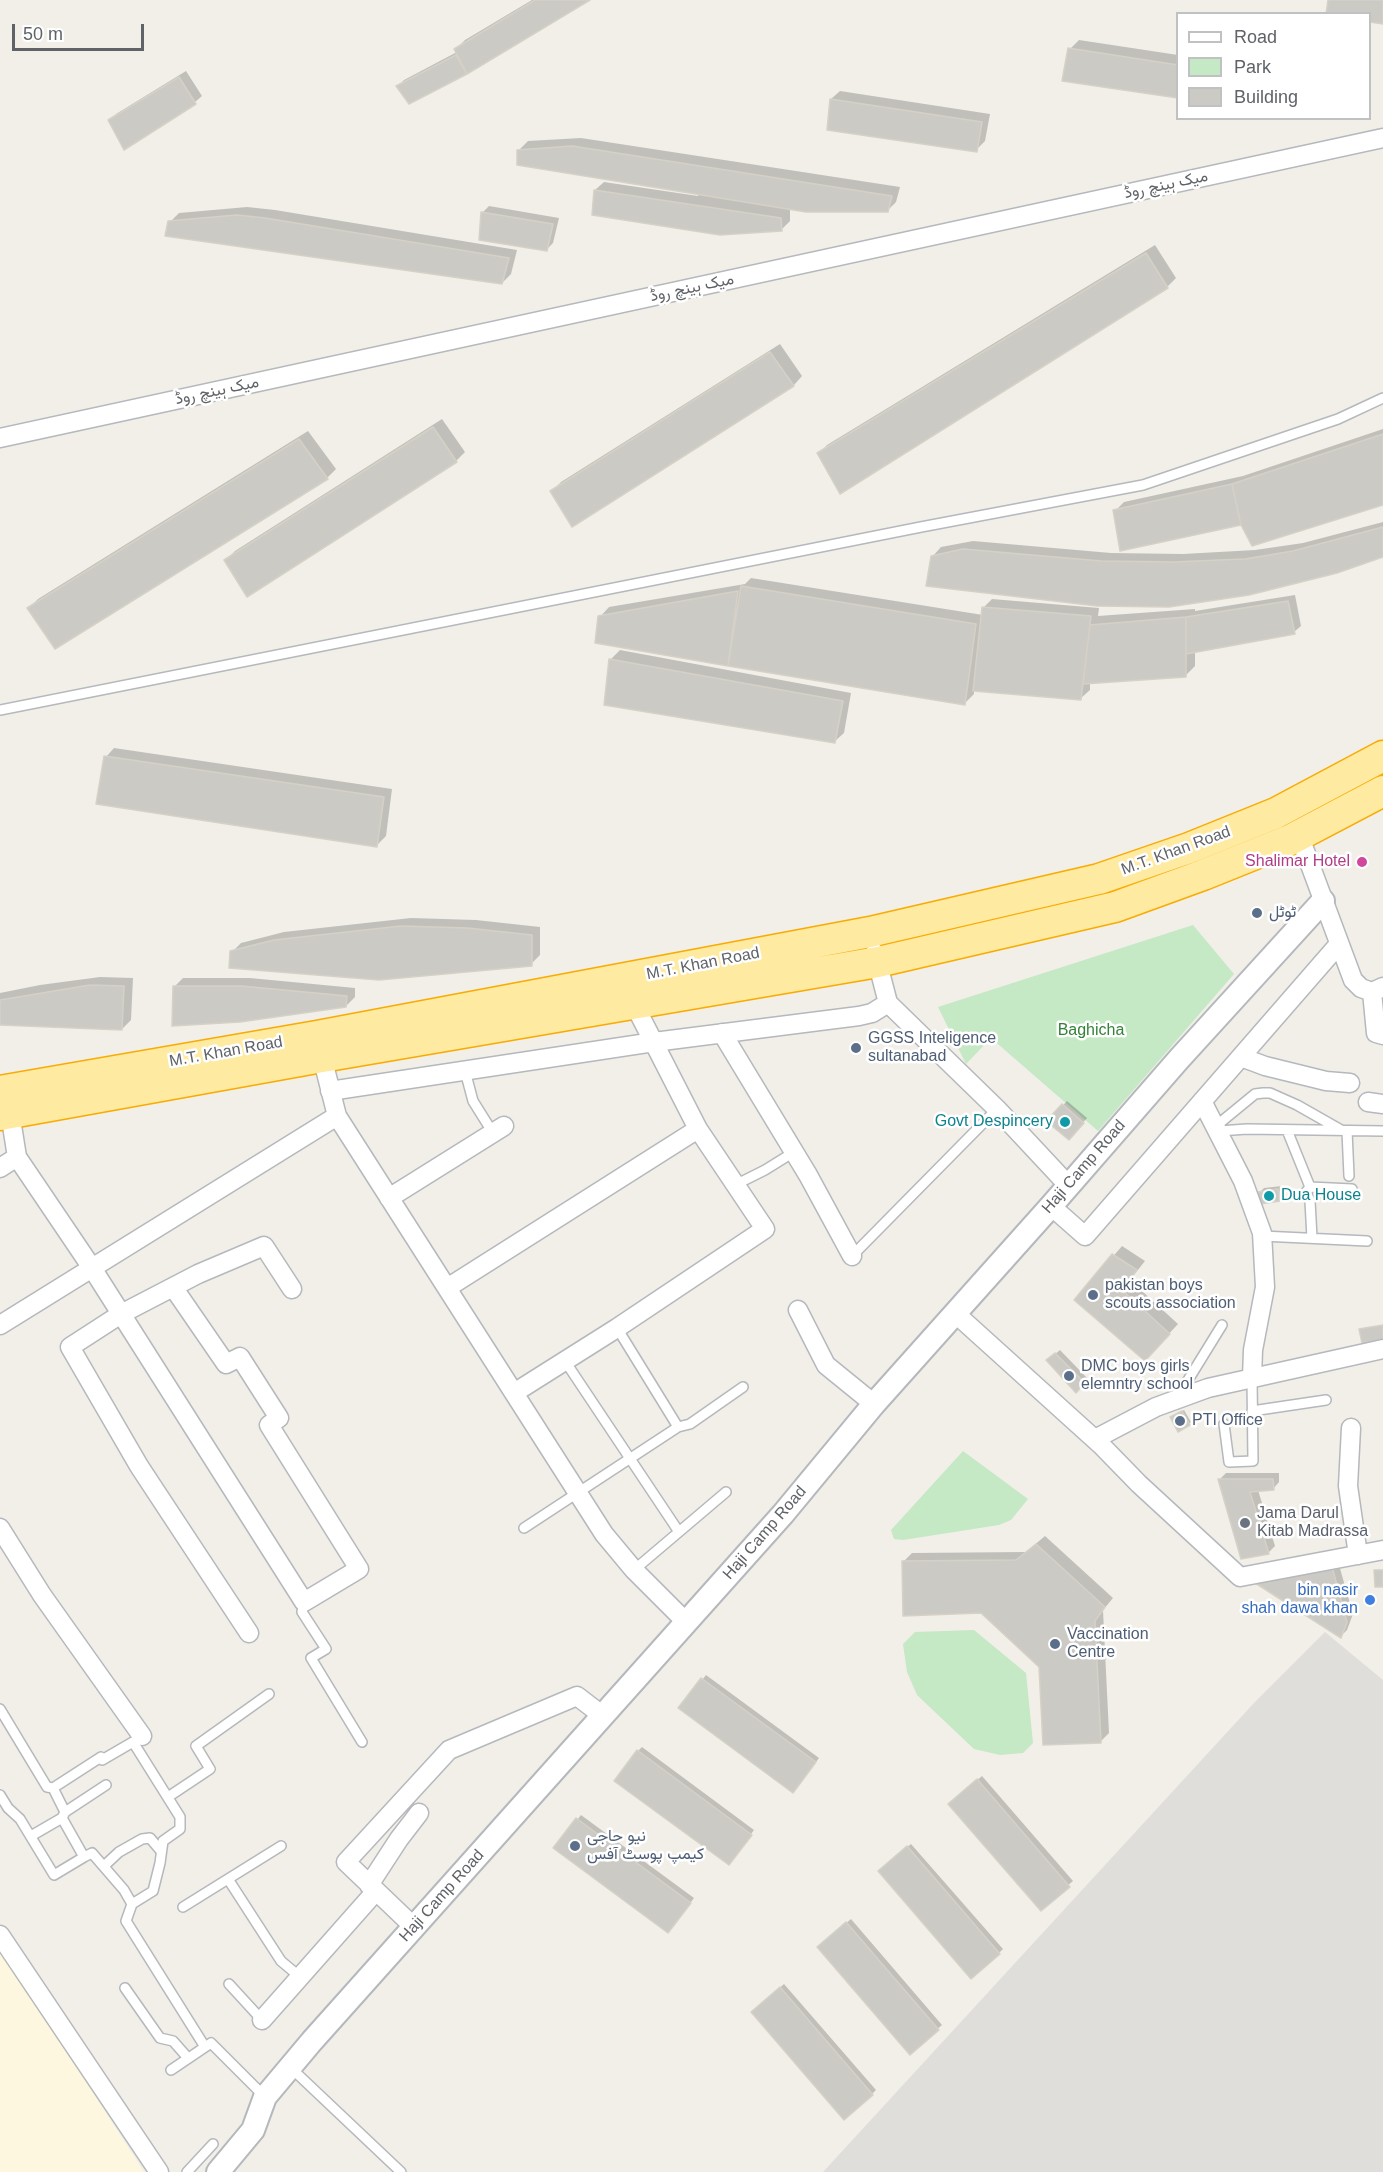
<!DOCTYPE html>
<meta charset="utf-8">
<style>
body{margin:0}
#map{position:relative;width:1383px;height:2172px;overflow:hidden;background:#f1efe8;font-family:Arial,sans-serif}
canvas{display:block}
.legend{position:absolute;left:1176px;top:12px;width:195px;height:108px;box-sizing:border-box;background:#fff;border:2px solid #bfc1c3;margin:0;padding:8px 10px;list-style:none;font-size:18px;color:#5f6368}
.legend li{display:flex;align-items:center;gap:12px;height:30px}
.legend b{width:30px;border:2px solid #bfc1c3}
.scale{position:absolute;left:12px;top:24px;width:132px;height:27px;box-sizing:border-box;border:3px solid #5f6368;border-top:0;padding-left:8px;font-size:18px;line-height:21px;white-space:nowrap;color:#5f6368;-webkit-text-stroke:4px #fff;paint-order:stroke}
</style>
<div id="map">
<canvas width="1383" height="2172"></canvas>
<ul class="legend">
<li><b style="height:8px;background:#fff"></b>Road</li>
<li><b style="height:16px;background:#c5e8c5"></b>Park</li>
<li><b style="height:16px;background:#cccac5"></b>Building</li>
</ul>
<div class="scale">50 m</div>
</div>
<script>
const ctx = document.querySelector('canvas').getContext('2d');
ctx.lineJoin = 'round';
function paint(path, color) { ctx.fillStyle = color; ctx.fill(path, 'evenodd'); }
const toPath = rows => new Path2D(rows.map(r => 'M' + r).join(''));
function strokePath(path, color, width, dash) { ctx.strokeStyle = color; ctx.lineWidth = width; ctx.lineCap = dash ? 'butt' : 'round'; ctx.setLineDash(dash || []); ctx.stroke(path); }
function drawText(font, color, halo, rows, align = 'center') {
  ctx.font = font + ' Arial,Vazirmatn,sans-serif'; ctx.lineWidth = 5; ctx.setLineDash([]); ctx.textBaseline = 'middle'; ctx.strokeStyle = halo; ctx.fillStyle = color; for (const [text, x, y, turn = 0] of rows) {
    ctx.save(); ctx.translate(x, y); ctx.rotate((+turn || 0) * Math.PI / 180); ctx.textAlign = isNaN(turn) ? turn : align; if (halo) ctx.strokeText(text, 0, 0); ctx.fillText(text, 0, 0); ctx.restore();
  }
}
paint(toPath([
 [0,1948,144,2172,0,2172]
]), '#fef7e0');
paint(toPath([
 [1325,1632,1383,1680,1383,2172,823,2172,1253,1704]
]), '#e0deda');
paint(toPath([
 [1193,925,1234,974,1098,1131,991,1038,966,1064,938,1007],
 [963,1451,1028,1499,1011,1520,999,1525,903,1540,894,1539,891,1530],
 [974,1630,1026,1673,1033,1743,1023,1753,1000,1755,974,1749,917,1695,907,1672,903,1644,915,1632]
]), '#c5e8c5');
paint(toPath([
 [532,0,587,0,466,73,398,86,404,80,457,52,456,49,465,40],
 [1079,40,1178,55,1178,96,1070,49],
 [186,71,202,96,195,102,125,148,110,121,116,114],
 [840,91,990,114,985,141,976,150,831,99],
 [581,138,900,187,896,202,887,211,790,208,790,221,781,230,595,190,604,182,698,196,698,193,519,150,528,141],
 [489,206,559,218,553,243,547,249,483,212],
 [247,207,275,210,517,250,511,274,502,283,170,222,179,213],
 [1155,245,1176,278,1167,287,840,492,819,454,827,445],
 [780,344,802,376,794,385,573,525,552,491,561,482],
 [442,419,465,452,456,461,226,560,235,551],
 [1383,429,1383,503,1115,511,1124,502,1243,476],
 [308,431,336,469,327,478,56,647,29,608,38,599],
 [1383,522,1383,555,1336,572,932,557,941,547,973,541,1111,553,1183,554,1255,550,1303,543],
 [751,578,983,615,983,608,992,599,1099,608,1098,616,1195,609,1195,611,1295,595,1301,626,1294,632,1195,651,1195,666,1186,675,1090,682,1090,690,1081,698,974,690,974,694,965,703,597,642,600,617,609,607,745,584],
 [620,650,851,693,844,733,835,741,605,703,611,659],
 [114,748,392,789,386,836,377,845,106,757],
 [411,918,476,920,540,927,540,955,531,964,232,952,241,943,284,932],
 [100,977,133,978,131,1020,122,1029,0,1024,0,993,40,985],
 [183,978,250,978,355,988,355,997,346,1006,174,987],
 [1067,1101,1087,1118,1073,1134,1048,1121],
 [1282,1186,1283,1196,1279,1200,1260,1192,1264,1188],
 [1122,1246,1145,1261,1130,1280,1178,1324,1153,1351,1076,1300],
 [1060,1350,1088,1379,1076,1391,1048,1360],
 [1184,1410,1191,1422,1189,1424,1173,1416],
 [1226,1473,1279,1473,1279,1482,1273,1489,1258,1490,1275,1546,1269,1552,1242,1557,1220,1479],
 [1045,1536,1113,1598,1103,1610,1109,1733,1100,1742,1040,1667,981,1612,903,1562,912,1553,1026,1552],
 [1337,1558,1353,1614,1347,1630,1341,1636,1252,1579],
 [706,1675,819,1758,797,1787,680,1708],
 [642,1747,754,1830,733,1859,638,1751],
 [982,1776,1073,1881,1041,1909,954,1800],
 [581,1815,694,1898,672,1927,555,1848],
 [911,1844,1003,1949,999,1953,884,1867],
 [851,1919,942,2025,910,2053,823,1943],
 [784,1984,876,2090,872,2094,757,2008]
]), '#0003');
const building = toPath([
 [535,0,590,0,467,74,454,49,535,0],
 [1328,0,1383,0,1383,24,1370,22,1370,14,1326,14,1328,0],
 [1068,48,1178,65,1178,98,1062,81,1068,48],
 [456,55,467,74,409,104,396,86,456,55],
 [179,77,196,104,124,150,108,120,179,77],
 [830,99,982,122,977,152,827,130,830,99],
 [572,146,892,196,888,212,806,212,517,165,517,150,572,146],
 [594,190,781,218,782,231,720,235,592,215,594,190],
 [481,212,553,224,547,251,479,240,481,212],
 [237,215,265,218,509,258,502,284,165,236,168,221,237,215],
 [1146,253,1168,288,840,494,817,453,1146,253],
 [770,352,794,386,572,527,550,491,770,352],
 [433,427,457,462,247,597,224,560,433,427],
 [1383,434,1383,505,1252,546,1241,525,1232,484,1383,434],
 [299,439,328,479,55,649,27,608,299,439],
 [1232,484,1241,525,1120,551,1113,510,1232,484],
 [1383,527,1383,557,1337,573,1249,595,1169,607,1097,606,926,586,931,556,963,549,1101,561,1173,562,1245,559,1293,551,1383,527],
 [741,586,976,624,965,705,728,666,741,586],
 [738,591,728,666,595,643,598,616,738,591],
 [1288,601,1295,634,1186,654,1186,617,1288,601],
 [982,607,1091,616,1081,700,973,691,982,607],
 [1186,617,1186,677,1083,684,1090,625,1186,617],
 [609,659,843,701,835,743,604,705,609,659],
 [104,756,384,797,377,847,96,804,104,756],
 [401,926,467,928,532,935,532,966,379,980,229,968,230,951,274,940,401,926],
 [90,985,124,986,122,1030,0,1025,0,1000,90,985],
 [173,986,241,986,347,996,346,1007,240,1022,172,1026,173,986],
 [1062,1104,1084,1123,1069,1140,1046,1121,1062,1104],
 [1278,1189,1280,1201,1260,1204,1258,1192,1278,1189],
 [1112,1254,1137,1270,1122,1290,1170,1334,1145,1361,1074,1300,1112,1254],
 [1383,1325,1383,1339,1362,1343,1359,1329,1383,1325],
 [1055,1353,1085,1383,1076,1393,1046,1360,1055,1353],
 [1182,1411,1190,1425,1178,1432,1170,1417,1182,1411],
 [1218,1479,1273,1479,1274,1490,1250,1492,1269,1554,1241,1559,1218,1479],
 [1036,1544,1105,1607,1095,1621,1101,1743,1043,1745,1039,1667,981,1613,903,1616,902,1561,1016,1560,1036,1544],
 [1331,1563,1347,1622,1341,1638,1249,1579,1331,1563],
 [1374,1570,1383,1570,1383,1587,1375,1587,1374,1570],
 [701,1678,816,1762,793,1793,678,1708,701,1678],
 [637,1750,752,1835,729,1865,614,1781,637,1750],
 [977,1779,1070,1887,1041,1911,948,1804,977,1779],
 [576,1818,691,1903,668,1933,553,1848,576,1818],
 [907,1846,1000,1954,971,1979,878,1871,907,1846],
 [846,1922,939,2030,910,2055,817,1947,846,1922],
 [780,1987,873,2095,844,2120,751,2012,780,1987]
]);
paint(building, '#cccac5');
strokePath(building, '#d6d1c6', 1.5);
const service = toPath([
 [0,710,921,527,1143,485,1338,419,1383,398],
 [465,1071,473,1101,493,1133],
 [1216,1126,1255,1094,1263,1093,1270,1093,1297,1105,1341,1130],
 [1287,1130,1310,1187,1352,1189],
 [1219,1131,1247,1129,1383,1131],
 [1347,1131,1349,1176],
 [735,1185,765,1170,794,1152],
 [1310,1187,1306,1192,1310,1201,1312,1238],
 [1262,1236,1367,1241],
 [852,1256,997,1109],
 [617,1328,678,1427],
 [565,1361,679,1532],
 [1177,1398,1222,1325],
 [1252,1411,1326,1400],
 [1224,1424,1229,1462,1253,1461,1252,1378],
 [524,1528,678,1427,690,1424,743,1387],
 [634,1570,726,1492],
 [304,1602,302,1612,326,1649,311,1658,362,1742],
 [0,1709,47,1787,53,1788,65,1812],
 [53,1788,101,1757,102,1760,133,1742,180,1817,180,1829,163,1841,160,1863,153,1891,132,1904],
 [0,1795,8,1808,20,1819,54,1875,84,1857],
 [168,1797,210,1769,196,1746,269,1694],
 [62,1818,84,1857,92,1853,124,1890,132,1904,126,1921,205,2047],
 [31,1836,62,1818,65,1812,106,1785],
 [104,1866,119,1852,142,1839,150,1838,161,1851],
 [228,1879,281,1961,300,1977],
 [183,1907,281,1846],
 [229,1984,262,2020],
 [125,1988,160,2038,173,2041,188,2058],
 [290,2067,401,2172],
 [171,2070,211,2043,265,2097],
 [187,2172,213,2144]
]);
const minor = toPath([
 [0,438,1383,138],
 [1299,835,1353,980,1361,988,1372,992,1383,987],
 [875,953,888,1003,997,1109,1068,1185],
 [1372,992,1376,1033,1383,1035],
 [722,1033,808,1175,852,1256],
 [322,1057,337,1116,604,1534,634,1570,686,1622],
 [1241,1057,1265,1066,1326,1081,1350,1083],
 [330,1091,654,1042,859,1016,872,1013,888,1003],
 [1202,1101,1243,1181,1262,1233,1265,1287,1253,1350,1252,1378],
 [1368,1102,1383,1104],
 [10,1113,17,1157,92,1268,304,1602,359,1569,269,1425,279,1418,240,1357,226,1364,173,1287],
 [0,1168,17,1157],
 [389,1198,504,1126],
 [1051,1206,1085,1236,1339,944],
 [447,1288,698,1129,634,1004],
 [798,1310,826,1365,874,1404],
 [956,1314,1101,1445,1139,1484,1240,1577,1383,1550],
 [0,1325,337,1116],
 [514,1393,617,1328,765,1229,698,1129],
 [1351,1428,1348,1486,1358,1555],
 [1095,1439,1156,1407,1208,1388,1383,1349],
 [0,1528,42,1595,142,1736],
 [249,1633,139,1466,70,1347,121,1314,198,1274,264,1246,292,1289],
 [369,1885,399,1839,419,1813],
 [414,1927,346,1862,449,1750,577,1696,603,1716],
 [0,1935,159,2172],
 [262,2020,376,1891]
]);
const tertiary = toPath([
 [218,2172,253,2130,265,2097,312,2041,783,1514,874,1404,1051,1206,1179,1059,1323,901]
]);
const trunk = toPath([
 [0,1091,317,1036,870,932,1099,879,1189,848,1276,813,1383,756],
 [0,1115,322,1057,878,962,1115,907,1203,875,1290,840,1383,791]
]);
strokePath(service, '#b5b8bc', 12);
strokePath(minor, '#b5b8bc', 21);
strokePath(tertiary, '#b5b8bc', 26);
strokePath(trunk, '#f9ab00', 33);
strokePath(service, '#fff', 9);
strokePath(minor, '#fff', 18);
strokePath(tertiary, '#fff', 22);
strokePath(trunk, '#feeaa1', 30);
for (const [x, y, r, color] of [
 [1362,862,6,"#d1479c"],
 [1257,913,6,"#5c6f8a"],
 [856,1048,6,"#5c6f8a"],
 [1065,1122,6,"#0f9aa8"],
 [1269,1196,6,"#0f9aa8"],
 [1093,1295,6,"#5c6f8a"],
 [1069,1376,6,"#5c6f8a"],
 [1180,1421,6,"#5c6f8a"],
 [1245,1523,6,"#6b7280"],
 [1370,1600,6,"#3f7fe0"],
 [1055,1644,6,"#5c6f8a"],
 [575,1846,6,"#5c6f8a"]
]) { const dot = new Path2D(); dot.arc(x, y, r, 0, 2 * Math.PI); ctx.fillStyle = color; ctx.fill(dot); strokePath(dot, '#fff', 2); }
drawText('16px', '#5f6368', '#fff', [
 ["میک ہینچ روڈ",1166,185,-12],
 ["میک ہینچ روڈ",692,288,-12],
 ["میک ہینچ روڈ",217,391,-12],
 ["M.T. Khan Road",1176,851,-20],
 ["M.T. Khan Road",703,964,-11],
 ["M.T. Khan Road",226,1052,-10],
 ["Haji Camp Road",1084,1167,-49],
 ["Haji Camp Road",765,1533,-49],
 ["Haji Camp Road",442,1896,-48]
]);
drawText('16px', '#b23c85', '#fff', [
 ["Shalimar Hotel",1350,862]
], 'right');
drawText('16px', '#4e5e75', '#fff', [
 ["ٹوٹل",1269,913],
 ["GGSS Inteligence",868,1039],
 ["sultanabad",868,1057],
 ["pakistan boys",1105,1286],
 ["scouts association",1105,1304],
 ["DMC boys girls",1081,1367],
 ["elemntry school",1081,1385],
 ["PTI Office",1192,1421],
 ["Vaccination",1067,1635],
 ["Centre",1067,1653],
 ["نیو حاجی",587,1837],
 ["کیمپ پوسٹ آفس",587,1855]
], 'left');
drawText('16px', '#348238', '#fff', [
 ["Baghicha",1091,1031]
]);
drawText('16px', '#0d838f', '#fff', [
 ["Govt Despincery",1053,1122],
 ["Dua House",1281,1196,"left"]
], 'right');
drawText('16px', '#5b616d', '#fff', [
 ["Jama Darul",1257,1514],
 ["Kitab Madrassa",1257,1532]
], 'left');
drawText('16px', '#366cbe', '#fff', [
 ["bin nasir",1358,1591],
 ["shah dawa khan",1358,1609]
], 'right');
</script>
